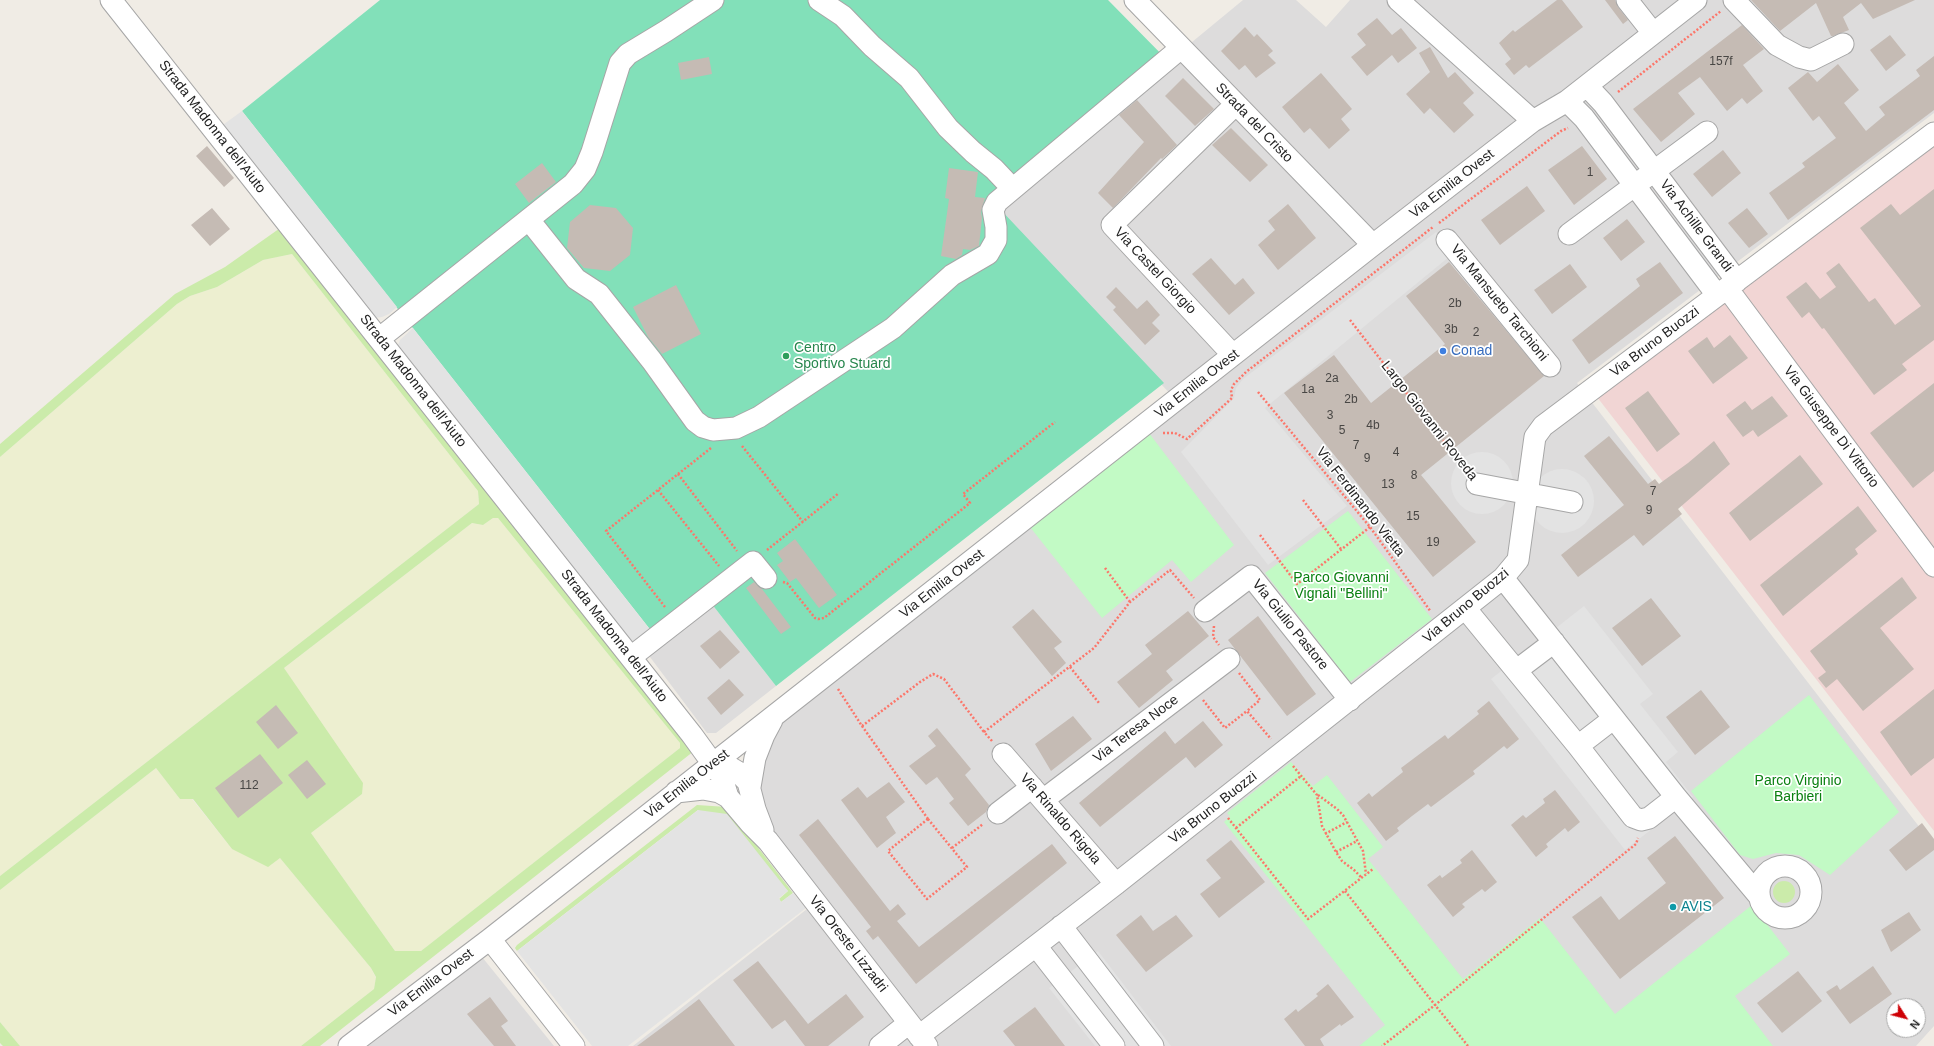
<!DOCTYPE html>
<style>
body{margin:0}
#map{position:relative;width:1934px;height:1046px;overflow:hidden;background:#f0ece5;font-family:Arial,sans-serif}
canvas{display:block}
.north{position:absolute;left:1886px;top:998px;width:40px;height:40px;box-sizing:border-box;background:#fff;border:1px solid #a5a5a5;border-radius:50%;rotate:126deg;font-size:11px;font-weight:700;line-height:16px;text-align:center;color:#1f1f1f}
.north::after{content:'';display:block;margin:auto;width:14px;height:18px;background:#ce0005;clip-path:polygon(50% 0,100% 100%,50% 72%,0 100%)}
</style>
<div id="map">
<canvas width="1934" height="1046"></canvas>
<div class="north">N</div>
</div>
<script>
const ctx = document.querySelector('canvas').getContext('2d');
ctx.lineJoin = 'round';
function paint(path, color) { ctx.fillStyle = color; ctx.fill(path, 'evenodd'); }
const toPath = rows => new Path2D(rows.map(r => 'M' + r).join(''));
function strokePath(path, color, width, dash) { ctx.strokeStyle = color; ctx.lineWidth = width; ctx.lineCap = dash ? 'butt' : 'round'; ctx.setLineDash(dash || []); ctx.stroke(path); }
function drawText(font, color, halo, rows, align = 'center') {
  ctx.font = font + ' Arial,sans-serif'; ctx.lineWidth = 3.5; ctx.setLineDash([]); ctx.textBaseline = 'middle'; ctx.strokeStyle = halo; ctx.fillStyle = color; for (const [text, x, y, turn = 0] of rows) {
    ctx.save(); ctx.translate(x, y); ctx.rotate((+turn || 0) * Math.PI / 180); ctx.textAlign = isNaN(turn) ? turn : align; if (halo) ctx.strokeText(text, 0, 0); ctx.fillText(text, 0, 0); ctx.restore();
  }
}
paint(toPath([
 [1243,0,1296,0,1326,27,1350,0,1934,0,1934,113,1577,383,1934,846,1934,1026,1916,1046,633,1046,821,898,761,813,755,737,1180,404,992,207],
 [1894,1006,1918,1006,1918,1030,1894,1030],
 [711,603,776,686,716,733,707,733,647,653],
 [482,957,554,1046,367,1046]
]), '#dddcdc');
paint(toPath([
 [1934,143,1934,831,1597,397]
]), '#f1d5d4');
paint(toPath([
 [292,254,478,491,479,504,0,876,0,457,177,304,190,296,217,287,263,260],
 [493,518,498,518,680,743,680,748,421,951,395,951,311,833,362,794,284,668,472,523,483,525],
 [156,768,180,799,192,799,232,849,280,858,371,968,376,978,374,989,301,1046,20,1046,0,1022,0,890]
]), '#edefd0');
paint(toPath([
 [283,226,694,751,320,1046,301,1046,374,989,376,977,371,968,280,858,268,867,232,849,193,799,180,799,156,768,0,890,0,876,479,504,478,491,292,254,263,260,217,287,190,296,177,304,0,457,0,444,175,294,225,267],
 [493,518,498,518,680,743,680,748,421,951,395,951,311,833,362,794,363,783,284,668,472,523,483,525],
 [697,805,727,807,793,893,781,902,779,899,788,891,698,810,517,951,515,948,517,945],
 '1773 892a11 11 0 1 1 22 0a11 11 0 1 1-22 0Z',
 [0,1022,20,1046,3,1046,0,1043]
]), '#cbebaa');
paint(toPath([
 [1149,433,1234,545,1191,582,1172,560,1102,618,1030,527],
 [1348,511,1432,619,1350,682,1265,573],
 [1809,695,1899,812,1830,875,1799,855,1776,853,1753,859,1740,855,1691,791],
 [1291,762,1313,786,1327,775,1383,847,1368,859,1463,979,1540,918,1615,1014,1752,905,1790,954,1735,996,1773,1046,1359,1046,1385,1025,1224,822,1230,816,1227,813]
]), '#c2fac5');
paint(toPath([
 [380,0,1108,0,1174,67,999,208,1164,383,776,686,711,603,660,642,242,111]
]), '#82e0b9');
paint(toPath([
 [242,111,397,307,389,314,382,317,374,318,220,127],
 [1436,232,1455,252,1265,408,1347,506,1268,565,1181,452,1234,398,1236,388,1243,379],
 [413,328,652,632,631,648,397,348,400,340],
 '1451 483a31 31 0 1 1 62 0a31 31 0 1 1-62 0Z',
 '1530 501a32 32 0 1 1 64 0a32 32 0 1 1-64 0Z',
 [1584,606,1653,694,1640,704,1678,752,1666,762,1693,797,1625,850,1491,679],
 [698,810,727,814,788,891,779,898,781,902,793,893,806,908,628,1046,592,1046,517,951],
 [1098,951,1171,1046,1095,1046,1049,988]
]), '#e3e3e3');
paint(toPath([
 [1557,0,1562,0,1583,27,1529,68,1526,65,1514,75,1505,64,1511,59,1499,43,1513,30,1515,32],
 [1605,0,1615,0,1618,7,1628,20,1623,24],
 [1751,0,1915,0,1873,19,1861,3,1843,17,1849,30,1833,36,1831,36,1816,3,1780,31],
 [1377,18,1392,35,1401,28,1417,48,1398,63,1392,55,1367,76,1351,57,1366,45,1357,34],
 [1742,25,1764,49,1743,65,1763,91,1747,104,1742,98,1727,111,1700,77,1678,93,1695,114,1661,142,1633,109],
 [1245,27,1254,37,1257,34,1273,51,1268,55,1276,63,1256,78,1245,65,1239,70,1221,51],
 [1890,35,1906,55,1886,71,1870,50],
 [1430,47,1448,78,1455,72,1474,93,1463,103,1474,115,1454,133,1430,108,1424,114,1406,94,1430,72,1419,53],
 [1934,56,1934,110,1788,220,1769,193,1805,167,1802,163,1836,138,1819,116,1813,121,1788,88,1808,72,1817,82,1838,64,1859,90,1844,103,1866,131,1885,115,1879,107,1920,76,1916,70],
 [709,57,712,74,681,80,678,63],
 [1321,73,1352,109,1341,119,1350,130,1329,149,1310,128,1304,133,1282,107],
 [1183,78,1214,109,1195,126,1165,96],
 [1137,100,1177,145,1162,159,1161,158,1113,208,1098,193,1144,142,1119,115],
 [1231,128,1268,165,1250,182,1212,145],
 [207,146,234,178,224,187,196,156],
 [1582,146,1607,179,1574,205,1548,170],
 [1723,150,1741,173,1712,197,1693,174],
 [542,163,556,182,529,203,515,184],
 [949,168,978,172,975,197,985,198,981,212,982,218,979,246,970,250,963,249,962,255,956,259,941,256,949,199,945,198],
 [1527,186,1545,211,1500,245,1481,220],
 [1934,189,1934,340,1902,364,1907,370,1874,395,1824,328,1822,329,1809,312,1802,318,1786,297,1806,282,1820,299,1836,287,1826,273,1839,263,1869,302,1875,298,1895,325,1921,306,1860,228,1891,204,1900,215],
 [1288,204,1316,238,1278,270,1258,245,1275,230,1268,221],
 [590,205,616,208,633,228,630,255,610,271,584,268,567,248,570,222],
 [212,208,230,229,210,246,191,225],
 [1747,208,1768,234,1749,248,1728,223],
 [1627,219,1645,242,1621,261,1603,238],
 [1211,258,1235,285,1243,278,1255,293,1229,315,1192,274],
 [1449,262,1544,376,1421,475,1476,542,1433,577,1284,393,1334,355,1371,403,1445,344,1406,296],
 [1660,262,1683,293,1589,364,1572,340,1640,286,1636,279],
 [1570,264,1587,287,1552,314,1534,290],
 [676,285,701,334,662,354,648,337,633,307],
 [1116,287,1137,309,1147,300,1160,315,1152,323,1160,331,1145,345,1113,310,1116,307,1106,297],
 [1730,335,1748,358,1713,384,1688,351,1707,337,1714,348],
 [1934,383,1934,471,1913,488,1870,433],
 [1648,391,1680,434,1657,452,1625,408],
 [1772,396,1788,416,1758,437,1753,430,1743,437,1726,415,1745,401,1752,410],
 [1609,436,1648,484,1655,479,1659,484,1688,463,1714,441,1730,464,1678,509,1682,514,1643,546,1634,535,1578,577,1561,555,1624,505,1584,456],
 [1800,455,1823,484,1750,541,1729,513],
 [1858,506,1877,531,1855,549,1858,554,1783,616,1760,585],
 [795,539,837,595,819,608,796,578,790,582,777,565,783,561,777,553],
 [1902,577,1917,598,1880,628,1914,669,1863,711,1837,679,1826,688,1818,678,1826,672,1810,651],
 [754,582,762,589,791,627,781,634,746,588],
 [1651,598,1681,636,1642,666,1612,628],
 [1033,609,1062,642,1054,648,1066,663,1052,676,1012,627],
 [1188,611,1209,636,1166,671,1173,680,1139,708,1117,682,1152,654,1145,645],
 [1258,616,1316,694,1287,716,1228,640],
 [720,630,740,652,720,669,700,646],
 [729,679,744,695,721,715,707,698],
 [1934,689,1934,758,1911,776,1880,732],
 [1701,690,1730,727,1695,755,1666,717],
 [1489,701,1519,739,1507,749,1504,746,1488,759,1473,771,1475,774,1431,807,1428,804,1412,816,1397,828,1399,831,1386,841,1357,803,1369,793,1372,797,1403,772,1401,768,1445,735,1448,739,1479,714,1477,711],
 [276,705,298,733,278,749,256,722],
 [1073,716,1092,739,1051,771,1035,744],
 [1203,721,1223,745,1195,768,1186,757,1100,827,1079,803,1165,731,1175,744],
 [937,728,971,769,965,775,989,805,986,812,968,826,949,803,954,799,937,777,926,785,909,766,936,746,928,736],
 [260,754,283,783,238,818,215,788],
 [307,760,326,784,307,799,288,775],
 [889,782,905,802,886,817,896,833,877,848,841,800,858,787,867,798],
 [1555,790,1580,822,1568,832,1565,828,1546,844,1548,847,1536,857,1511,825,1523,815,1526,818,1545,803,1543,799],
 [818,819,890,911,898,904,906,914,897,921,919,947,1052,844,1067,863,916,984,878,936,873,940,866,931,871,927,799,835],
 [1922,823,1934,839,1934,850,1906,871,1889,850],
 [1675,836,1724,898,1620,979,1572,917,1601,896,1619,920,1666,883,1647,858],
 [1231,840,1265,882,1219,918,1200,894,1221,878,1206,860],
 [1472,850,1497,882,1485,892,1482,889,1462,904,1465,907,1453,917,1427,885,1440,875,1442,878,1462,863,1460,860],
 [1909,912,1921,930,1891,952,1881,930],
 [1141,915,1153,931,1176,915,1193,936,1146,972,1116,935],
 [758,961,808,1024,846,994,864,1017,828,1046,805,1046,785,1020,772,1029,733,980],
 [1873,966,1892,994,1850,1024,1826,992,1837,985,1840,990],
 [1798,971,1822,1001,1782,1033,1757,1003],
 [1328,984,1354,1017,1341,1026,1340,1024,1320,1039,1324,1046,1305,1046,1284,1019,1296,1009,1298,1012,1318,996,1316,994],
 [490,997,508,1021,501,1026,516,1046,494,1046,467,1014],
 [699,999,735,1046,637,1046,668,1023],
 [1035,1007,1065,1046,1015,1046,1003,1031]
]), '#c5bbb4');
const minor = toPath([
 [111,0,692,735,721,775,728,797,750,823,768,841,927,1046],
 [819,0,843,16,872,46,909,78,948,128,973,152,994,169,1012,188],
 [1135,0,1373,245],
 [1398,0,1533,121],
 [1627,0,1653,33],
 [1734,0,1777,45,1799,57,1811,60,1843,44],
 [1587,86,1603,103,1737,281],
 [1567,101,1584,118,1717,295],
 [529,220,576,279,599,294,652,361,695,421,703,427,713,430,736,428,759,417,893,328,952,275,988,254,996,240,996,227,993,210,997,202,1181,48],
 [1569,234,1707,132],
 [1447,240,1550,366],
 [1727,288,1934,566],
 [380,338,573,184,585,169,592,152,620,63,628,54,666,31,713,0],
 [1233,355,1112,225,1236,104],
 [1477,484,1572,502],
 [1503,578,1676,797,1759,896],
 [1465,608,1578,746,1633,817,1641,820,1649,818,1676,797],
 [1205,611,1251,576,1350,700],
 [631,657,753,562,766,578],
 [1517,670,1554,642],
 [1578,746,1613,719],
 [1003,754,1116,884],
 [718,760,738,772,748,782,755,809,763,830],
 [750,787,755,758,764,735,772,720],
 [676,792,703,789,719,792,728,797],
 [1043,800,1229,659],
 [998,813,1032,787],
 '1759 892a26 26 0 1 1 52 0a26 26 0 1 1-52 0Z',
 [1061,926,1153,1046],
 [490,939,574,1046],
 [1036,946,1114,1046],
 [919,1036,1116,884,1503,578,1518,560,1534,444,1535,437,1543,426,1934,133],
 [349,1046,490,939,1373,245,1533,121,1567,101,1696,0],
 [880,1046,909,1023]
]);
strokePath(minor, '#a6a6a6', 23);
strokePath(toPath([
 [1618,92,1721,11],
 [1439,223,1561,131,1568,128],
 [1350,320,1467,471],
 [1258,392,1370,527,1431,612],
 [1163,433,1175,433,1187,439,1232,398,1231,390,1234,384,1246,372,1433,227],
 [742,446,803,522],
 [678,474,737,551],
 [658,490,719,566],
 [1303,500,1341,549],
 [1260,535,1297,584,1370,527],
 [767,550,839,493],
 [1105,568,1130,602],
 [783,582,787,583,815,618,818,619,824,618,970,503,963,494,1055,422],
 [665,607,606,531,711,448],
 [1214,626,1213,637,1219,645],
 [1070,667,1099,703],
 [1239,673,1260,700,1247,711,1271,739],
 [838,689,862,726,920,682,933,674,944,679,984,732],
 [1203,700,1225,728,1247,711],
 [862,726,928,819],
 [992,741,984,732,1094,648,1130,602,1170,570,1194,598],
 [1293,766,1317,795,1322,826,1336,852,1342,861,1354,870,1362,878],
 [1318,795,1337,809,1343,815,1363,851,1366,874],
 [1228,818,1308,919,1373,869],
 [928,819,967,867,927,899,888,851,928,819],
 [1236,828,1301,776],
 [1325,834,1347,822],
 [952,848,983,824],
 [1336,852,1357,841],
 [1345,891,1435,1005,1382,1046],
 [1468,1046,1435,1005,1636,844,1638,838]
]), '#fc766a', 2.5, [2, 2]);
strokePath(minor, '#fff', 21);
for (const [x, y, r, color] of [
 [1443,351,4,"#3f7fe0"],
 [786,356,4,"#2e9e5b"],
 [1673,907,4,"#0f9aa8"]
]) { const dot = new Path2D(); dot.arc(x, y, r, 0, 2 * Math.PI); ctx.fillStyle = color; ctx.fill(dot); strokePath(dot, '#fff', 1.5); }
drawText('12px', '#484644', null, [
 ["157f",1721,62],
 ["1",1590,173],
 ["2b",1455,304],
 ["3b",1451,330],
 ["2",1476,333],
 ["2a",1332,379],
 ["1a",1308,390],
 ["2b",1351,400],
 ["3",1330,416],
 ["4b",1373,426],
 ["5",1342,431],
 ["7",1356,446],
 ["4",1396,453],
 ["9",1367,459],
 ["8",1414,476],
 ["13",1388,485],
 ["7",1653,492],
 ["9",1649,511],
 ["15",1413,517],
 ["19",1433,543],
 ["112",249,786]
]);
drawText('14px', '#1f1f1f', '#fff', [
 ["Strada del Cristo",1254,123,46],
 ["Strada Madonna dell'Aiuto",212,127,52],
 ["Via Emilia Ovest",1452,184,-38],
 ["Via Achille Grandi",1696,226,53],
 ["Via Castel Giorgio",1155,271,47],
 ["Via Mansueto Tarchioni",1499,303,51],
 ["Via Bruno Buozzi",1655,342,-37],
 ["Strada Madonna dell'Aiuto",413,381,52],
 ["Via Emilia Ovest",1197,384,-38],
 ["Largo Giovanni Roveda",1429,421,52],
 ["Via Giuseppe Di Vittorio",1831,427,53],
 ["Via Ferdinando Vietta",1360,502,52],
 ["Via Emilia Ovest",942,584,-38],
 ["Via Bruno Buozzi",1466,606,-40],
 ["Via Giulio Pastore",1290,625,51],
 ["Strada Madonna dell'Aiuto",614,636,52],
 ["Via Teresa Noce",1136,729,-37],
 ["Via Emilia Ovest",687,784,-38],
 ["Via Bruno Buozzi",1213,808,-38],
 ["Via Rinaldo Rigola",1060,819,49],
 ["Via Oreste Lizzadri",848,944,52],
 ["Via Emilia Ovest",431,983,-37]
]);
drawText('14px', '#27864d', '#fff', [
 ["Centro",794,348],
 ["Sportivo Stuard",794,364]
], 'left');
drawText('14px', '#366cbe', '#fff', [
 ["Conad",1451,351]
], 'left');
drawText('14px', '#0a8011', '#fff', [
 ["Parco Giovanni",1341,578],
 ["Vignali \"Bellini\"",1341,594],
 ["Parco Virginio",1798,781],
 ["Barbieri",1798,797]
]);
drawText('14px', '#0d838f', '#fff', [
 ["AVIS",1681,907]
], 'left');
</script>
